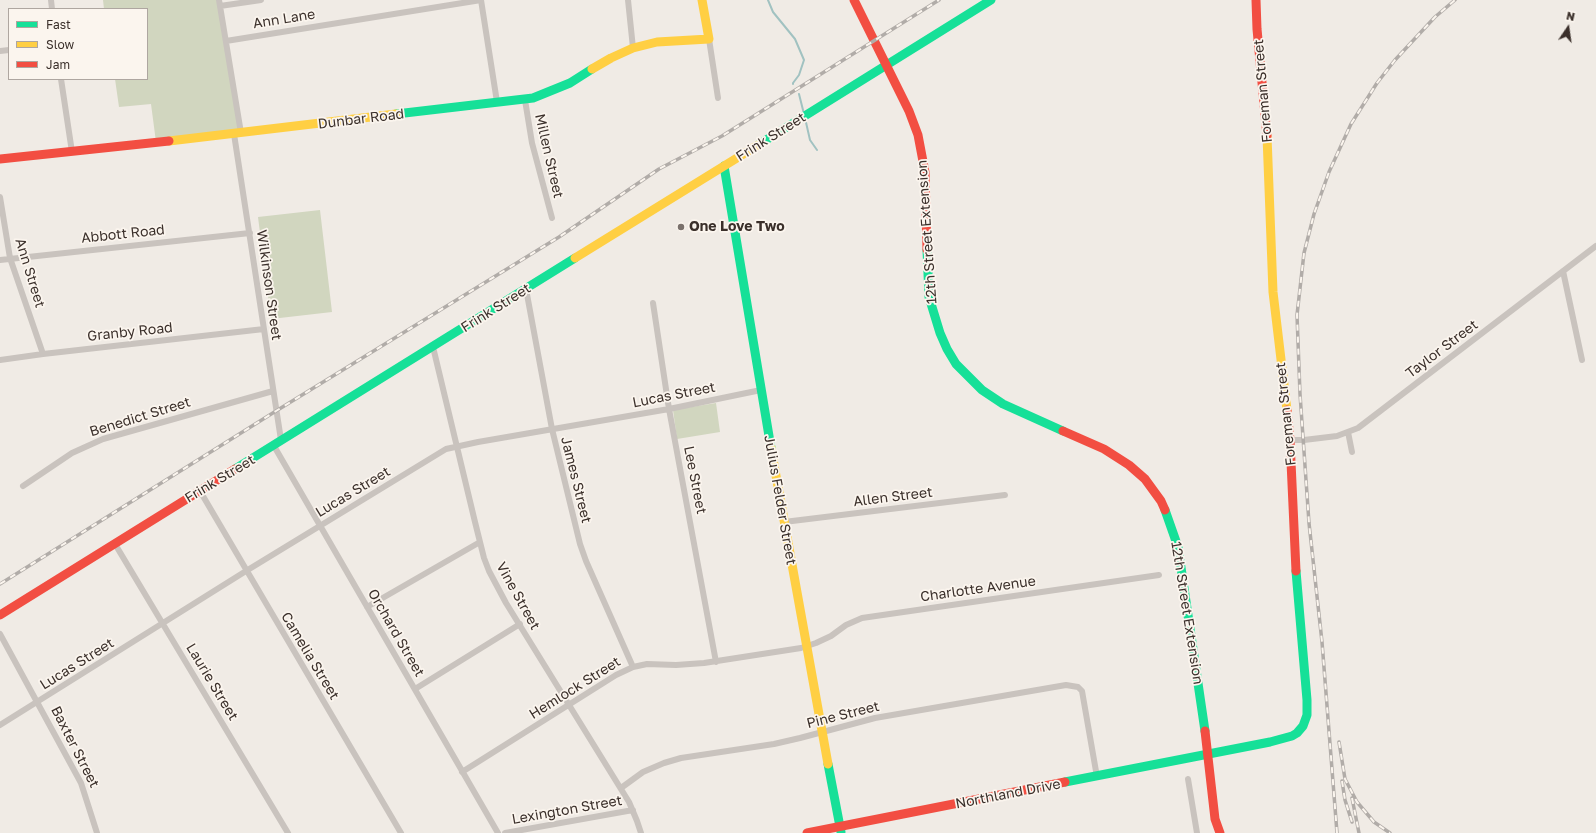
<!DOCTYPE html>
<style>
body{margin:0}
#map{position:relative;width:1596px;height:833px;overflow:hidden;background:#f0ebe5;font-family:"Golos Text",sans-serif}
canvas{display:block}
.legend{position:absolute;left:8px;top:8px;width:140px;height:72px;box-sizing:border-box;background:#fbf5ee;border:1px solid #aea6a0;margin:0;padding:5px 7px;list-style:none;font-size:12px;color:#3b302b}
.legend li{display:flex;align-items:center;gap:8px;height:20px}
.legend b{width:20px;border:1px solid #aea6a0}
.north{position:absolute;left:1548px;top:8px;width:40px;height:40px;-webkit-text-stroke:3px #fbf5ee;paint-order:stroke;rotate:13deg;font-size:11px;font-weight:700;line-height:16px;text-align:center;color:#3b302b}
.north::after{content:'';display:block;margin:auto;width:14px;height:18px;background:#3b302b;clip-path:polygon(50% 0,100% 100%,50% 72%,0 100%)}
</style>
<div id="map">
<canvas width="1596" height="833"></canvas>
<ul class="legend">
<li><b style="height:5px;background:#16e098"></b>Fast</li>
<li><b style="height:5px;background:#ffcf43"></b>Slow</li>
<li><b style="height:5px;background:#f24e42"></b>Jam</li>
</ul>
<div class="north">N</div>
</div>
<script>
const ctx = document.querySelector('canvas').getContext('2d');
ctx.lineJoin = 'round';
function paint(path, color) { ctx.fillStyle = color; ctx.fill(path, 'evenodd'); }
const toPath = rows => new Path2D(rows.map(r => 'M' + r).join(''));
function strokePath(path, color, width, dash) { ctx.strokeStyle = color; ctx.lineWidth = width; ctx.lineCap = dash ? 'butt' : 'round'; ctx.setLineDash(dash || []); ctx.stroke(path); }
function drawText(font, color, halo, rows, align = 'center') {
  ctx.font = font + ' "Golos Text",sans-serif'; ctx.lineWidth = 3.5; ctx.setLineDash([]); ctx.textBaseline = 'middle'; ctx.strokeStyle = halo; ctx.fillStyle = color; for (const [text, x, y, turn = 0] of rows) {
    ctx.save(); ctx.translate(x, y); ctx.rotate((+turn || 0) * Math.PI / 180); ctx.textAlign = isNaN(turn) ? turn : align; if (halo) ctx.strokeText(text, 0, 0); ctx.fillText(text, 0, 0); ctx.restore();
  }
}
paint(toPath([
 [103,0,219,0,241,133,156,142,151,104,119,107,115,79,147,79,147,9,104,9],
 [320,210,332,312,271,319,258,217],
 [716,403,720,432,677,439,673,410]
]), '#d1d6bf');
strokePath(toPath([
 [768,0,773,12,795,39,804,60,799,75,793,83,793,84],
 [799,94,804,114],
 [805,118,810,140,817,150]
]), '#a1c2c1', 2);
strokePath(toPath([
 [51,0,52,9],
 [219,0,241,133],
 [628,0,633,48],
 [220,6,261,0],
 [709,39,718,98],
 [226,41,481,0,497,102],
 [0,51,9,50],
 [61,79,72,152],
 [525,100,532,143,552,218],
 [234,134,281,440],
 [0,197,10,258,43,354],
 [0,260,250,233],
 [1563,271,1582,360],
 [526,289,552,429,580,544,586,561,633,667],
 [653,303,669,409,716,662],
 [433,347,475,522,484,558,489,571,506,603,629,802,637,821,641,833],
 [0,360,43,354,264,329],
 [1348,432,1352,452],
 [1290,440,1304,440,1337,436,1358,428,1596,246],
 [274,446,498,833],
 [23,486,72,453,103,439,273,391],
 [200,491,401,833],
 [784,522,1005,495],
 [115,544,288,833],
 [367,607,480,542],
 [0,634,81,783,97,833],
 [415,689,520,624],
 [0,725,246,571,446,449,478,442,669,409,761,390],
 [462,772,616,675,633,667,647,664,676,665,704,663,801,648,816,643,831,636,846,625,862,618,1159,575],
 [1188,779,1197,833],
 [621,788,643,772,664,763,681,758,774,744,800,738,875,718,1066,685,1078,687,1082,691,1097,777],
 [505,833,633,810]
]), '#c9c3be', 6);
strokePath(toPath([
 [396,114,533,98,570,83,592,69],
 [758,145,991,0],
 [724,166,771,448],
 [927,250,929,297,940,333,947,349,956,364,982,390,1003,404,1063,431],
 [235,469,575,258],
 [1165,510,1178,547,1205,731],
 [828,764,841,832],
 [1065,782,1270,742,1292,736,1297,733,1303,726,1307,715,1307,700,1296,571]
]), '#16e098', 9);
strokePath(toPath([
 [592,69,611,58,633,48,657,42,709,39,702,0],
 [1267,136,1273,292,1287,410],
 [169,141,396,114],
 [575,258,758,145],
 [771,448,828,764]
]), '#ffcf43', 9);
strokePath(toPath([
 [854,0,909,111,918,135,925,172,927,250],
 [1256,0,1257,29,1267,136],
 [0,159,169,141],
 [1287,410,1290,440,1296,571],
 [1063,431,1104,449,1129,465,1145,479,1161,501,1165,510],
 [0,615,235,469],
 [1205,731,1215,819,1220,833],
 [807,833,1065,782]
]), '#f24e42', 9);
const rail = toPath([
 [0,584,276,411,559,237,659,169,722,136,939,0],
 [1339,742,1345,779,1357,802,1374,822,1390,833],
 [1342,781,1345,800,1352,822],
 [1352,798,1359,833],
 [1337,833,1322,642,1309,523,1300,394,1297,315,1304,253,1314,214,1329,172,1351,124,1377,83,1395,60,1435,17,1455,0]
]);
strokePath(rail, '#b1aca8', 3.5);
strokePath(rail, '#fbf5ee', 2, [6]);
for (const [x, y, r, color] of [
 [681,227,4,"#7a716c"]
]) { const dot = new Path2D(); dot.arc(x, y, r, 0, 2 * Math.PI); ctx.fillStyle = color; ctx.fill(dot); strokePath(dot, '#fbf5ee', 1.5); }
drawText('14px', '#3b302b', '#fbf5ee', [
 ["Ann Lane",284,19,-9],
 ["Foreman Street",1263,91,-95],
 ["Dunbar Road",361,119,-7],
 ["Frink Street",771,137,-32],
 ["Millen Street",549,156,77],
 ["12th Street Extension",927,232,-94],
 ["Abbott Road",123,234,-6],
 ["Ann Street",30,273,73],
 ["Wilkinson Street",269,285,82],
 ["Frink Street",496,308,-32],
 ["Granby Road",130,332,-6],
 ["Taylor Street",1442,349,-37],
 ["Lucas Street",674,395,-11],
 ["Foreman Street",1286,414,-96],
 ["Benedict Street",140,417,-17],
 ["Frink Street",220,479,-31],
 ["James Street",576,480,76],
 ["Lee Street",695,480,79],
 ["Lucas Street",353,492,-31],
 ["Allen Street",893,497,-7],
 ["Julius Felder Street",780,500,80],
 ["Charlotte Avenue",978,589,-8],
 ["Vine Street",518,596,61],
 ["12th Street Extension",1187,613,81],
 ["Orchard Street",396,633,60],
 ["Camelia Street",310,656,59],
 ["Lucas Street",77,664,-32],
 ["Laurie Street",212,682,59],
 ["Hemlock Street",575,688,-32],
 ["Pine Street",843,715,-14],
 ["Baxter Street",75,747,63],
 ["Northland Drive",1008,794,-11],
 ["Lexington Street",567,810,-10]
]);
drawText('bold 14px', '#3b302b', '#fbf5ee', [
 ["One Love Two",689,227]
], 'left');
</script>
